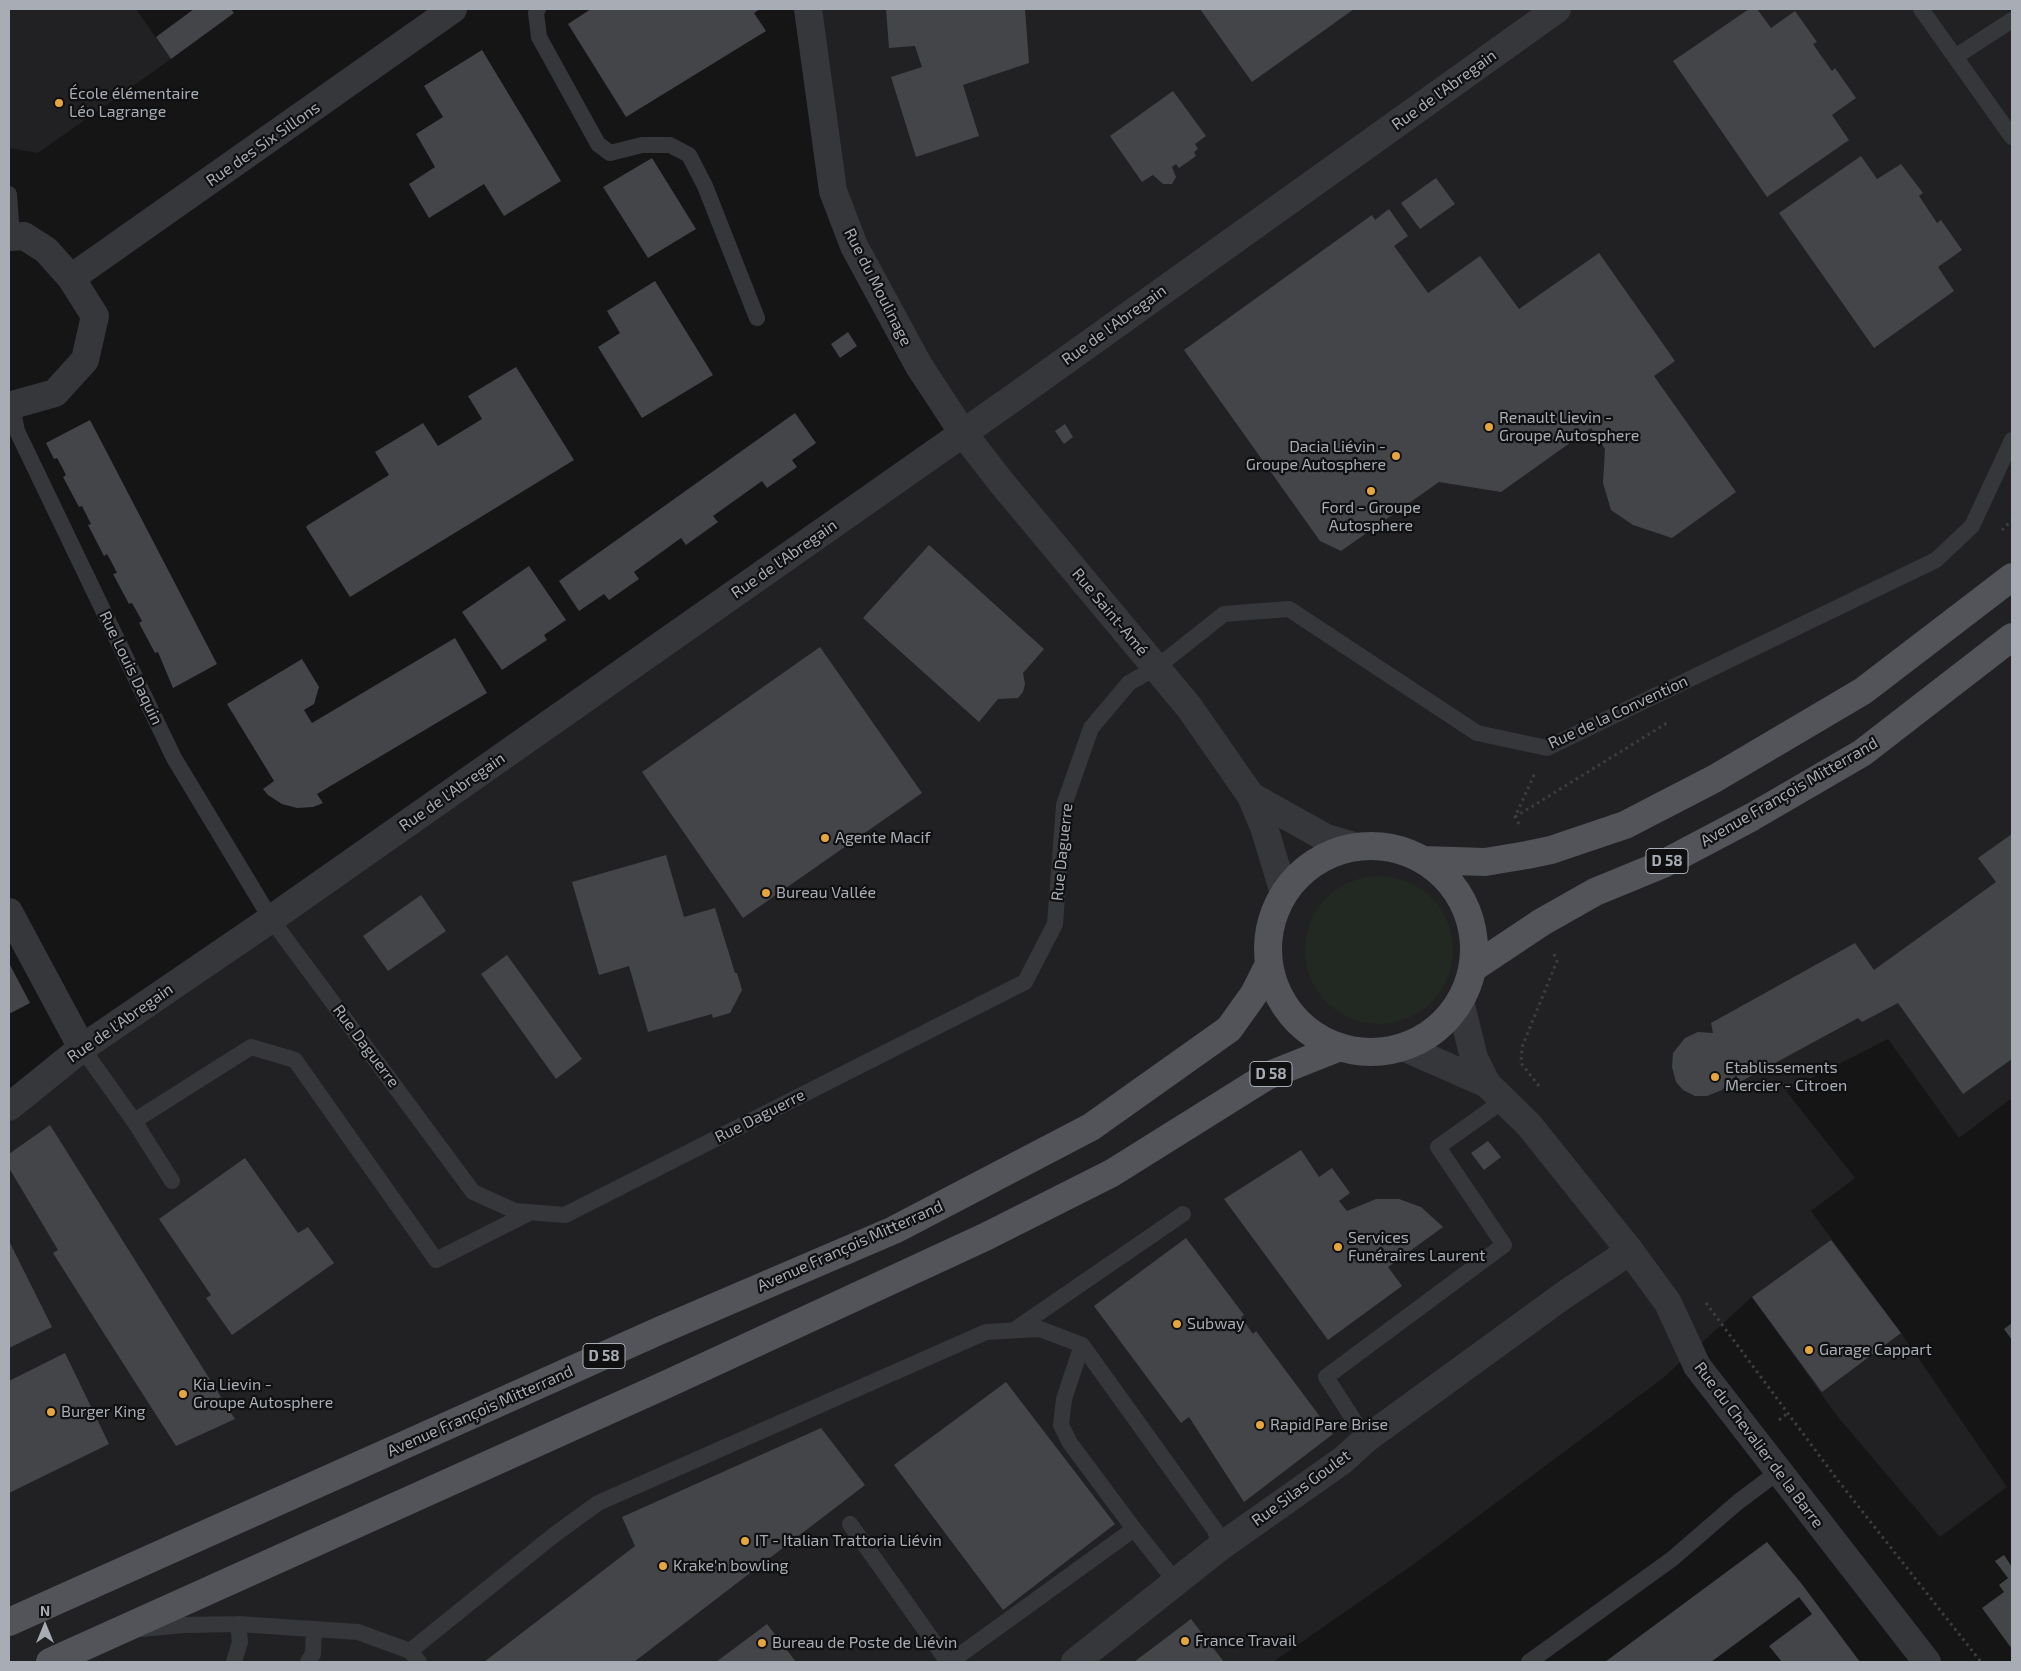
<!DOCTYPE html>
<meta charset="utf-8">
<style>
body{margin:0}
#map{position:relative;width:2021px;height:1671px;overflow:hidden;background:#151516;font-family:"Exo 2",sans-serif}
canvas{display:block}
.frame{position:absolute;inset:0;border:10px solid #a7acb5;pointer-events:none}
.north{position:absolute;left:20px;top:1601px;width:50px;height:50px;-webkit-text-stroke:4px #101011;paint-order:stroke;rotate:0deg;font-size:14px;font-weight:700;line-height:20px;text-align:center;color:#a7acb5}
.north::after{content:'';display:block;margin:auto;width:18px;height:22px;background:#a7acb5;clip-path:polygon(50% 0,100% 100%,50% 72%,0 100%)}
</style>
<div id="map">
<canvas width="2021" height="1671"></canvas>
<div class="frame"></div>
<div class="north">N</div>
</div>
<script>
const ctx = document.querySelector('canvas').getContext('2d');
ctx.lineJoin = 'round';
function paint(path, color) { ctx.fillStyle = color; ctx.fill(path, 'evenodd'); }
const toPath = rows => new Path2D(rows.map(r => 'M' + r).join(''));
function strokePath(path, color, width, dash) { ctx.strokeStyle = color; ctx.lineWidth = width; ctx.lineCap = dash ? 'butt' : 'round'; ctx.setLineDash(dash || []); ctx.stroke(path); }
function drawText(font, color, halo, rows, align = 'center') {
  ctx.font = font + ' "Exo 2",sans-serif'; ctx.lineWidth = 4.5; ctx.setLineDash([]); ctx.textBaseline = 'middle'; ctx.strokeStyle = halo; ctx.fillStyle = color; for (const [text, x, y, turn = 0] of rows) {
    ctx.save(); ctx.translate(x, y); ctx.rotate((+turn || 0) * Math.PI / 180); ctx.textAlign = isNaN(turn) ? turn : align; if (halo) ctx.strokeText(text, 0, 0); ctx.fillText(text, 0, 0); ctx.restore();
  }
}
paint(toPath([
 [9,9,136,9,171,59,38,153,9,148],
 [808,9,2012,9,2012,1098,1959,1138,1888,1039,1786,1091,1855,1178,1811,1211,1901,1333,2007,1487,1940,1537,1837,1416,1752,1297,1663,1378,1414,1564,1273,1662,9,1662,9,1107,963,433,854,246]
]), '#212123');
paint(toPath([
 '1305 950a74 74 0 1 1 148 0a74 74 0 1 1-148 0Z'
]), '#212922');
paint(toPath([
 [194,9,231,9,234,13,171,59,156,37],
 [591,9,760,9,754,13,766,31,626,117,568,24],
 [886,9,1025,9,1029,63,963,85,979,136,916,157,891,77,922,67,915,46,889,48],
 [1200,9,1354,9,1252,82],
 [1749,9,1757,9,1771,28,1795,11,1817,42,1813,44,1822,57,1832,71,1835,68,1856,98,1832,115,1849,140,1767,197,1673,61],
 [482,50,561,181,504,216,484,184,429,218,409,184,435,167,416,134,443,117,424,86],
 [1173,91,1206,136,1195,144,1198,149,1194,152,1196,156,1179,168,1176,164,1172,167,1176,177,1172,184,1163,184,1153,175,1142,182,1110,136],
 [1861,156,1877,179,1901,164,1923,193,1919,196,1937,223,1941,220,1962,250,1938,267,1954,291,1874,348,1779,213],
 [652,158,696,229,648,258,603,187],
 [1436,178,1455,204,1420,229,1401,203],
 [1389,209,1408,236,1394,246,1428,293,1480,256,1519,309,1599,253,1675,361,1654,376,1736,492,1672,538,1633,525,1611,510,1603,483,1605,449,1591,428,1501,492,1439,482,1341,551,1320,541,1184,350,1372,215,1375,220],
 [655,281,713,375,642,418,598,347,620,333,607,311],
 [848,332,857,346,840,358,831,344],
 [516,367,574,460,350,597,306,527,308,525,389,475,375,452,423,423,438,446,482,419,468,396],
 [795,413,816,443,792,460,797,467,767,488,762,481,713,516,718,522,686,545,681,538,634,572,639,579,609,600,604,594,579,611,559,581],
 [90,420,217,664,173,688,158,652,155,653,139,623,142,621,132,603,129,604,113,574,117,573,112,563,107,554,104,556,88,525,91,524,82,506,79,507,63,477,66,475,62,467,57,458,54,459,46,443],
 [1065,424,1073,437,1064,444,1055,431],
 [929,545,1044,649,1023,673,1025,684,1023,692,1018,698,998,699,979,722,863,618],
 [529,566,566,620,544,635,547,640,502,670,462,612],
 [455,638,487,693,317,794,323,803,313,807,297,808,282,804,268,795,263,789,274,781,227,704,302,659,319,687,314,704,304,710,312,723],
 [820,647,922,793,743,918,642,772],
 [2012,834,2012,1059,1963,1094,1898,1003,1862,1022,1858,1018,1740,1082,1736,1075,1722,1090,1707,1096,1695,1096,1683,1090,1676,1082,1672,1067,1673,1053,1685,1038,1698,1032,1713,1033,1711,1023,1855,943,1874,970,1996,882,1978,858],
 [666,855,684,917,715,908,735,973,737,973,742,990,730,1013,713,1018,712,1014,648,1032,629,966,599,975,572,882],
 [421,895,446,931,388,971,363,936],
 [507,955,582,1059,556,1079,481,974],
 [9,963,30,1003,9,1014],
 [50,1125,226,1405,235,1419,176,1446,96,1321,53,1253,58,1250,9,1168,9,1154],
 [1488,1141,1501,1157,1484,1170,1471,1153],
 [1301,1150,1319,1177,1332,1168,1350,1193,1339,1201,1347,1211,1376,1199,1399,1199,1421,1207,1443,1227,1388,1267,1402,1286,1328,1340,1224,1199],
 [245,1158,298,1233,308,1227,334,1263,232,1335,206,1298,211,1295,159,1219],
 [1186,1238,1244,1315,1241,1317,1253,1334,1256,1331,1333,1434,1244,1502,1189,1417,1181,1423,1094,1306],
 [1831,1240,1901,1333,1822,1392,1752,1297],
 [9,1241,52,1327,9,1348],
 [2012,1323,2012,1340,2004,1329],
 [65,1353,109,1444,9,1493,9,1381],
 [1006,1382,1115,1524,1003,1610,894,1465],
 [821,1428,865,1485,634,1662,484,1662,635,1546,622,1517],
 [1767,1542,1801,1583,1860,1662,1782,1662,1769,1646,1812,1614,1799,1597,1711,1662,1605,1662],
 [2004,1555,2012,1567,2012,1649,1982,1608,2004,1592,1999,1585,2008,1578,1995,1561],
 [1191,1619,1224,1662,1134,1662],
 [767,1624,796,1662,716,1662]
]), '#444549');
strokePath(toPath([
 [2002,530,2012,520],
 [1515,817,1667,723],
 [1519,824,1515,817,1535,773],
 [1539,1086,1521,1063,1522,1047,1557,961,1553,952],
 [1706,1303,1836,1478,1981,1662],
 [1779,1420,1788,1413]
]), '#3c3e42', 3, [2.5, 4]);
strokePath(toPath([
 [538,9,536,13,539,37,598,144,610,153,642,145,670,145,689,155,705,186,757,318],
 [1921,9,2012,137],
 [1955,57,2012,20],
 [9,194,12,237],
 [12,406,17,431,174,758,271,919,473,1192,515,1211,565,1215,1025,982,1055,924,1064,805,1091,728,1129,683,1157,667,1224,614,1289,609,1477,733,1547,748,1936,560,1972,526,2012,440],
 [82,1048,134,1121,251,1047,295,1060,436,1260,531,1212],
 [134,1121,172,1181],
 [1014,1330,1183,1214],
 [1082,1345,1064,1399,1061,1425,1070,1443,1134,1529],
 [1366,1439,1326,1377,1504,1245,1438,1147,1504,1100],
 [850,1524,948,1662],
 [141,1629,184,1625,238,1624,358,1632,410,1651,419,1662],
 [410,1651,554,1535,598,1503,986,1332,1040,1329,1082,1345,1215,1530,1220,1547],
 [234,1662,240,1642,238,1624],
 [308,1662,313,1654,314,1629],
 [950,1662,1134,1529,1176,1582],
 [1529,1662,1672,1559,1738,1502,1778,1472]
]), '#36373b', 16);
strokePath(toPath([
 [9,237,24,236,46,250,71,278,95,316,85,360,55,393,9,406],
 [71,278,453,9],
 [9,912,82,1048],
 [9,1107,82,1048,271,919,1016,396,1557,9],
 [1075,1662,1220,1547,1343,1460,1366,1439,1564,1295,1630,1251]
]), '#36373b', 28);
strokePath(toPath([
 [808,9,833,191,854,246,919,366,963,433,1001,482,1189,707,1251,796,1264,827,1284,893],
 [1251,796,1326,838,1357,847],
 [1460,1001,1474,1058,1487,1084],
 [1403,1047,1487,1084,1529,1125,1630,1251,1668,1303,1697,1366,1927,1662]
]), '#36373b', 28);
strokePath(toPath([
 '1268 949a103 103 0 1 1 206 0a103 103 0 1 1-206 0Z',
 [1424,860,1485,862,1527,855,1551,850,1625,825,1714,779,1863,691,2012,577],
 [1473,968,1542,922,1595,892,1663,864,1752,817,1862,753,2012,637],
 [9,1622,661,1330,894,1230,1091,1127,1229,1029,1254,994,1269,964],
 [50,1662,665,1385,985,1237,1112,1173,1267,1076,1340,1047]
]), '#52545a', 28);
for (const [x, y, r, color] of [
 [59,103,5,"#e5a63e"],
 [1489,427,5,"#e5a63e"],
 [1396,456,5,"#e5a63e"],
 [1371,491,5,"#e5a63e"],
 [825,838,5,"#e5a63e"],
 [766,893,5,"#e5a63e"],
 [1715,1077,5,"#e5a63e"],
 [1338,1247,5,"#e5a63e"],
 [1177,1324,5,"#e5a63e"],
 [1809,1350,5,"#e5a63e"],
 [183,1394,5,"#e5a63e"],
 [51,1412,5,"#e5a63e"],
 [1260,1425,5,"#e5a63e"],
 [745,1541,5,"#e5a63e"],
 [663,1566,5,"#e5a63e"],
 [1185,1641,5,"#e5a63e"],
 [762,1643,5,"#e5a63e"]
]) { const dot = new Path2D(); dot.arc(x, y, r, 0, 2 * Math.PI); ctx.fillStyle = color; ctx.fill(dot); strokePath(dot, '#101011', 2); }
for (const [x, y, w] of [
 [1667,861,42],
 [1271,1074,42],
 [604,1356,42]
]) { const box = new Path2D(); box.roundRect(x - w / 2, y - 12.5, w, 25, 4); ctx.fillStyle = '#101011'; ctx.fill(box); strokePath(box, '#a7acb5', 1); }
drawText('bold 15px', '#a7acb5', null, [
 ["D 58",1667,861],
 ["D 58",1271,1074],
 ["D 58",604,1356]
]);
drawText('16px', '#a7acb5', '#101011', [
 ["Rue de l'Abregain",1444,90,-36],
 ["Rue des Six Sillons",263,144,-35],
 ["Rue du Moulinage",878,287,63],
 ["Rue de l'Abregain",1114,325,-36],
 ["Rue de l'Abregain",784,559,-35],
 ["Rue Saint-Amé",1110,612,50],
 ["Rue Louis Daquin",131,668,64],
 ["Rue de la Convention",1618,712,-25],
 ["Rue de l'Abregain",452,792,-35],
 ["Avenue François Mitterrand",1789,792,-30],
 ["Rue Daguerre",1062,852,-84],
 ["Rue de l'Abregain",120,1023,-35],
 ["Rue Daguerre",366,1046,53],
 ["Rue Daguerre",760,1116,-27],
 ["Avenue François Mitterrand",850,1246,-24],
 ["Avenue François Mitterrand",480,1411,-24],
 ["Rue du Chevalier de la Barre",1759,1445,53],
 ["Rue Silas Goulet",1301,1488,-36]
]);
drawText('16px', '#a7acb5', '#101011', [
 ["École élémentaire",69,94],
 ["Léo Lagrange",69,112],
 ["Renault Lievin -",1499,418],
 ["Groupe Autosphere",1499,436],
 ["Dacia Liévin -",1386,447,"right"],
 ["Groupe Autosphere",1386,465,"right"],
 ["Ford - Groupe",1371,508,"center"],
 ["Autosphere",1371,526,"center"],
 ["Agente Macif",835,838],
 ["Bureau Vallée",776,893],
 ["Etablissements",1725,1068],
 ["Mercier - Citroen",1725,1086],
 ["Services",1348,1238],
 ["Funéraires Laurent",1348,1256],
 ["Subway",1187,1324],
 ["Garage Cappart",1819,1350],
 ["Kia Lievin -",193,1385],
 ["Groupe Autosphere",193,1403],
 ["Burger King",61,1412],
 ["Rapid Pare Brise",1270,1425],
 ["IT - Italian Trattoria Liévin",755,1541],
 ["Krake'n bowling",673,1566],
 ["France Travail",1195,1641],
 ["Bureau de Poste de Liévin",772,1643]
], 'left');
</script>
